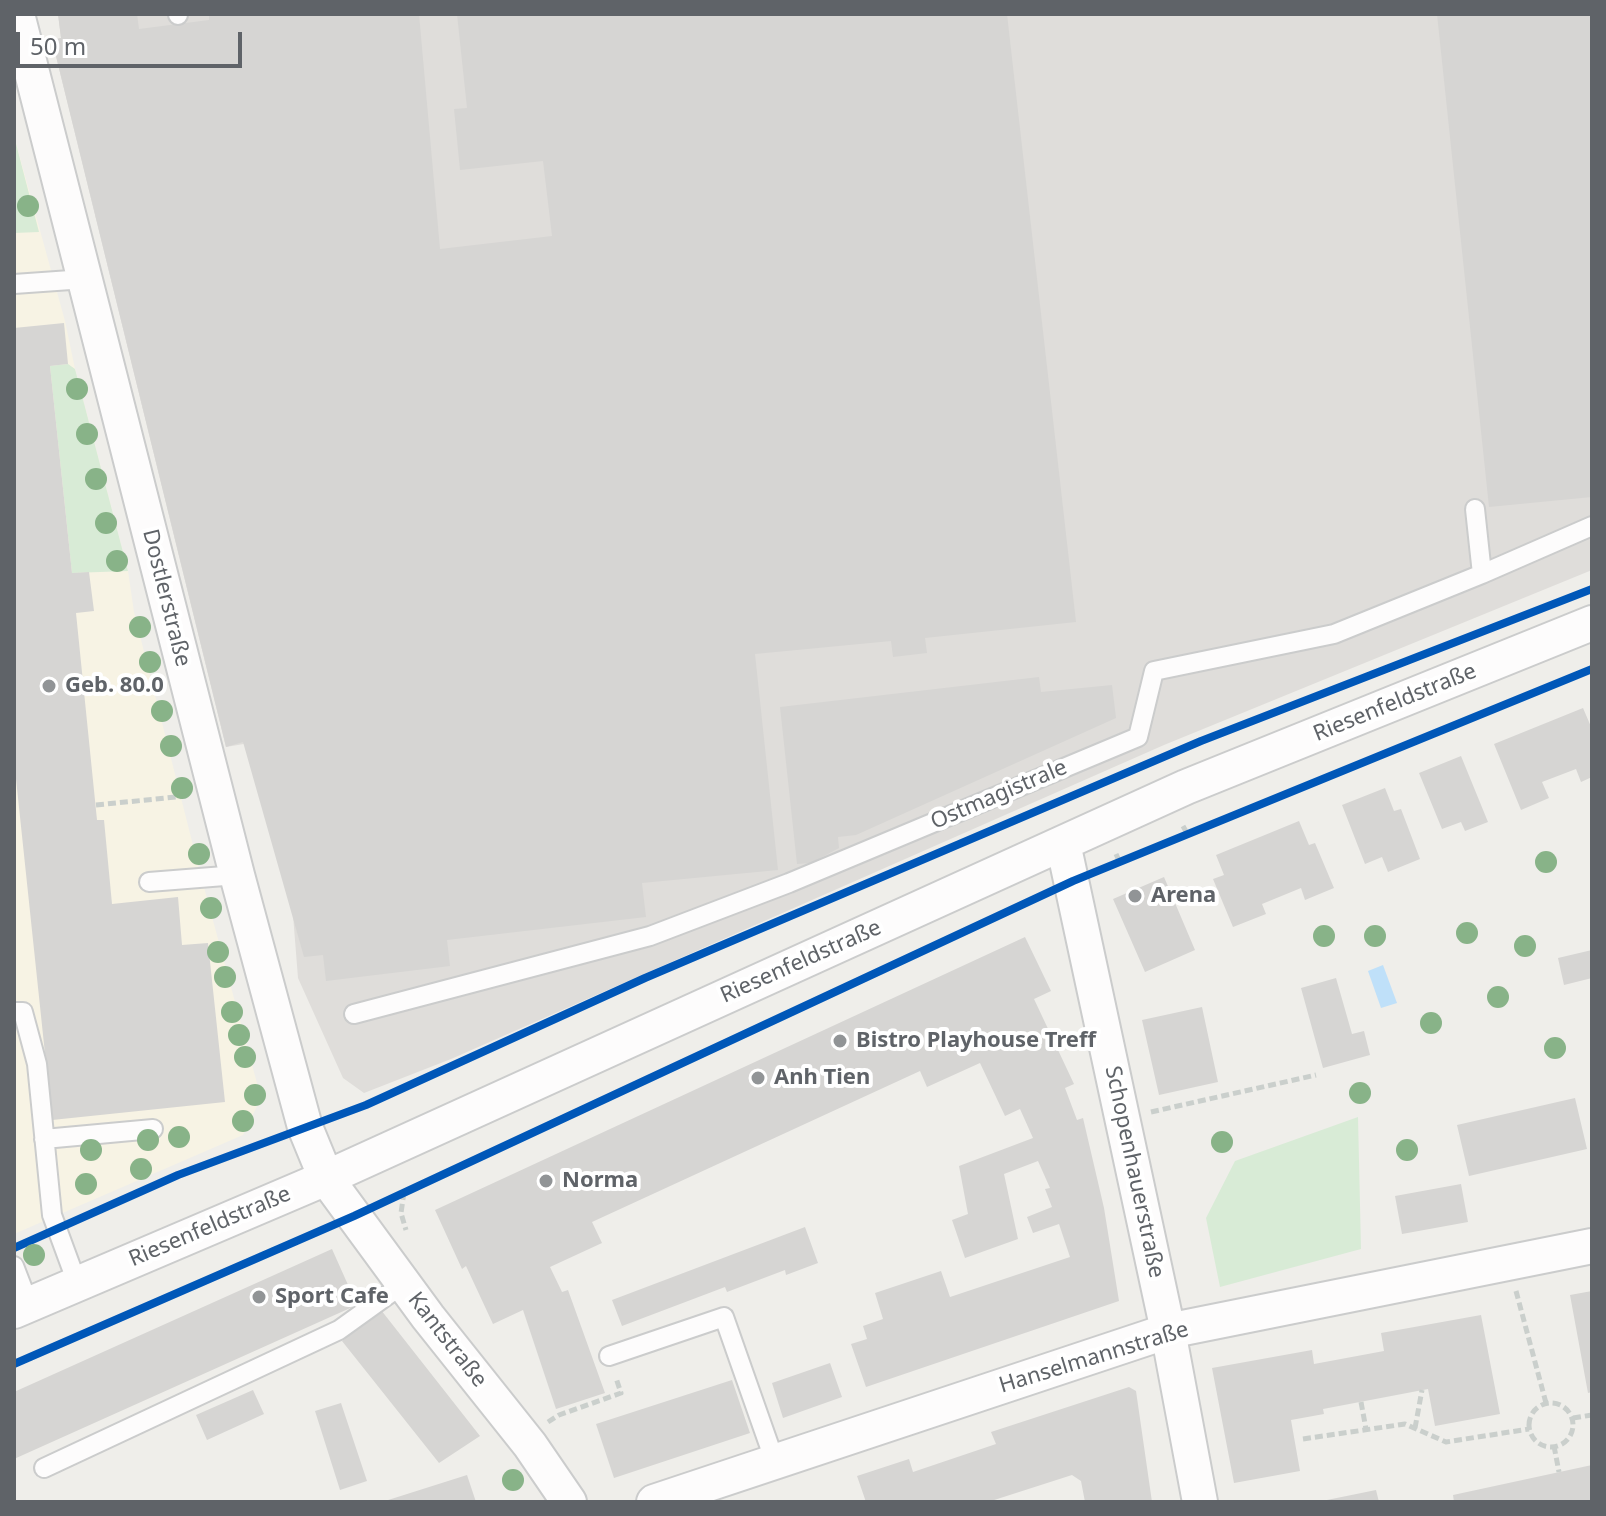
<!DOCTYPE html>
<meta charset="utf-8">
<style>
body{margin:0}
#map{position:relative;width:1606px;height:1516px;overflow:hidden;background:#efeeea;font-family:"Noto Sans",sans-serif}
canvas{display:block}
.frame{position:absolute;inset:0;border:16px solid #5f6368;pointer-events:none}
.scale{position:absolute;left:16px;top:32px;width:226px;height:36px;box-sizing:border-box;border:4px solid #5f6368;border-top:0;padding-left:10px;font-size:24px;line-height:28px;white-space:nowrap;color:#5f6368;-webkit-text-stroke:6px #fff;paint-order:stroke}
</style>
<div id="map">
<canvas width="1606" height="1516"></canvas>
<div class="frame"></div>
<div class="scale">50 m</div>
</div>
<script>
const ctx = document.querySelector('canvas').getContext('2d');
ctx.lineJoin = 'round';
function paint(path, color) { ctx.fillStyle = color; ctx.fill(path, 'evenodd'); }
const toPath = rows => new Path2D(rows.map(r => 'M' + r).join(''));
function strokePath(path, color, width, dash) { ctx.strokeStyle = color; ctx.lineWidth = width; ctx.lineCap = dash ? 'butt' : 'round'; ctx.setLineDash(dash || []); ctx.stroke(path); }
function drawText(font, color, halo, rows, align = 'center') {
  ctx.font = font + ' "Noto Sans",sans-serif'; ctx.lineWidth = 8; ctx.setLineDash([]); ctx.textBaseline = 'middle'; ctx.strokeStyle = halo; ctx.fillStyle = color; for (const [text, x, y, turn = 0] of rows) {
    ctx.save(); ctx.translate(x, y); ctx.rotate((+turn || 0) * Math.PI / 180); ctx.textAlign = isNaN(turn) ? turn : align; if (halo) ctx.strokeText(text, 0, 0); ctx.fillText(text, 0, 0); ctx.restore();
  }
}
paint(toPath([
 [14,136,65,321,75,369,128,571,134,612,198,865,261,1098,243,1135,14,1234]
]), '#f7f3e4');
paint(toPath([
 [58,14,1592,14,1592,570,1164,745,451,1059,364,1093,343,1078,298,978,279,738,226,747,52,40,61,38]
]), '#dfddda');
paint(toPath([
 [14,136,39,232,14,233],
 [68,364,75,369,128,571,72,573,50,366],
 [1358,1117,1361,1249,1220,1287,1206,1218,1235,1161]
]), '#d8ebd6');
paint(toPath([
 [1383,965,1397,1003,1381,1008,1368,971]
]), '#bfe0f9');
paint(toPath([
 [58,14,137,14,139,29,209,20,209,14,419,14,440,249,552,236,543,161,460,170,454,109,467,108,457,14,1007,14,1076,622,925,638,927,653,893,657,891,641,755,654,778,870,642,883,646,917,447,940,450,966,326,981,323,955,304,957,243,742,226,747,52,40,61,38],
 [1437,14,1592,14,1592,497,1489,507],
 [64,323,68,364,50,366,72,573,89,572,94,611,76,613,97,820,104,820,112,904,178,897,182,945,208,943,225,1102,52,1120,14,760,14,328],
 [1039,677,1041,692,1112,685,1116,718,856,835,838,837,839,848,811,863,797,864,780,707],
 [1583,708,1592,729,1592,777,1581,782,1576,769,1542,782,1549,798,1521,810,1494,744],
 [1461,756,1488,822,1465,831,1461,822,1442,829,1419,773],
 [1385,788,1394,811,1401,809,1420,859,1388,872,1382,857,1365,864,1342,805],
 [1299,821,1309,845,1315,843,1334,888,1305,900,1301,888,1262,904,1266,914,1233,927,1213,879,1224,875,1216,855],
 [1164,877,1195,950,1145,972,1113,899],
 [1025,937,1051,991,1034,999,1074,1084,1065,1088,1077,1120,1083,1118,1104,1208,1119,1301,866,1387,851,1344,867,1339,863,1326,883,1319,875,1293,941,1271,950,1297,1070,1257,1059,1224,1033,1233,1027,1217,1052,1207,1045,1189,1050,1188,1038,1161,1004,1174,1018,1239,965,1258,952,1220,968,1214,959,1166,1033,1138,1020,1109,1005,1116,980,1063,927,1087,920,1071,592,1222,602,1243,550,1267,562,1292,568,1290,605,1393,556,1409,523,1310,493,1324,466,1266,462,1269,435,1210],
 [1592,950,1592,978,1564,985,1558,958],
 [1336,978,1352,1034,1364,1031,1370,1055,1323,1068,1301,988],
 [1202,1007,1218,1082,1159,1095,1142,1020],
 [1575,1098,1587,1149,1469,1176,1457,1125],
 [1461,1184,1468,1222,1402,1234,1395,1196],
 [805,1227,818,1263,786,1275,785,1270,727,1292,725,1287,622,1326,612,1300],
 [332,1249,357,1305,14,1459,14,1392],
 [1592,1291,1592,1392,1588,1393,1570,1295],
 [381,1310,480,1436,439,1463,342,1341],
 [1481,1315,1500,1414,1435,1426,1428,1389,1323,1409,1324,1414,1291,1420,1300,1471,1234,1483,1212,1368,1312,1350,1314,1364,1384,1351,1381,1333],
 [830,1363,842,1397,783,1418,772,1383],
 [732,1380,750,1433,614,1478,596,1424],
 [1129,1387,1136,1391,1152,1502,1085,1502,1081,1481,1072,1475,988,1502,866,1502,857,1476,909,1459,913,1472,996,1444,991,1432],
 [253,1390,264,1414,207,1440,196,1415],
 [341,1403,367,1481,340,1490,315,1411],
 [1592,1465,1592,1502,1454,1502,1453,1495],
 [467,1475,476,1502,385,1502,385,1501],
 [1376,1490,1379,1502,1322,1502,1322,1501]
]), '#d6d5d3');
const lane = toPath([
 [178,14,178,15],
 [14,284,85,279],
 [1475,509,1482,574],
 [149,882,237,875],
 [14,1012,23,1012,37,1064,52,1215,77,1283],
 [354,1014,650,936,789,883,1138,737,1154,671,1334,634,1482,574,1592,526],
 [44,1139,153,1129],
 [14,1266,29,1305],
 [609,1356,724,1317,775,1462],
 [44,1468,339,1330,403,1284]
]);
const street = toPath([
 [17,14,237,875,305,1127,326,1178,428,1317,530,1445,569,1502],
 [1063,843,1168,1331,1200,1502],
 [14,1311,326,1178,1186,787,1592,623],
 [654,1502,1168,1331,1592,1246]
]);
strokePath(lane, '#cbcccc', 22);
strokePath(street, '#cbcccc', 38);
strokePath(toPath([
 [96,805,186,796],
 [1183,826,1188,835],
 [1116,854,1120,863],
 [1151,1112,1316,1075],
 [404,1192,401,1213,406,1230],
 [1516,1291,1546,1403],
 [1361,1402,1366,1429],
 '1529 1425a22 22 0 1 1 44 0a22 22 0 1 1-44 0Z',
 [1573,1418,1592,1415],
 [548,1422,559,1415,621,1393,616,1378],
 [1415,1428,1422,1390],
 [1303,1439,1405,1424,1446,1442,1529,1429],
 [1554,1446,1559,1472]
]), '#cacfcc', 5, [8, 4]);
strokePath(lane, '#fdfcfc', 18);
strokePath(street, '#fdfcfc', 34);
strokePath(toPath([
 [14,1248,178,1175,366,1105,645,978,1201,741,1592,589],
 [14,1364,354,1216,1073,881,1592,669]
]), '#0057b8', 8);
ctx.fillStyle = '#88b388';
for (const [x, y] of [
 [28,206],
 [77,389],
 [87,434],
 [96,479],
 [106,523],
 [117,561],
 [140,627],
 [150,662],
 [162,711],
 [171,746],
 [182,788],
 [199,854],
 [1546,862],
 [211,908],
 [1467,933],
 [1324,936],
 [1375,936],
 [1525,946],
 [218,952],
 [225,977],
 [1498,997],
 [232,1012],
 [1431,1023],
 [239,1035],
 [1555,1048],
 [245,1057],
 [1360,1093],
 [255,1095],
 [243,1121],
 [179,1137],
 [148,1140],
 [1222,1142],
 [91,1150],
 [1407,1150],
 [141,1169],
 [86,1184],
 [34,1255],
 [513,1480]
]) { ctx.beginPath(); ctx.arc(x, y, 11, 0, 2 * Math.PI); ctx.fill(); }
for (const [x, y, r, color] of [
 [49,686,8,"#919496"],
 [1135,896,8,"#919496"],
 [840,1041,8,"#919496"],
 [758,1078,8,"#919496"],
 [546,1181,8,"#919496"],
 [259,1297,8,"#919496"]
]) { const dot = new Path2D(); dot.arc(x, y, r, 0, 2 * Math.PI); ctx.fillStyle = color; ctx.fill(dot); strokePath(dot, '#fff', 3); }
drawText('22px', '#5f6368', '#fff', [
 ["Dostlerstraße",166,598,76],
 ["Riesenfeldstraße",1395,703,-22],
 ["Ostmagistrale",999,795,-23],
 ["Riesenfeldstraße",801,962,-24],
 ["Schopenhauerstraße",1134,1172,78],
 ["Riesenfeldstraße",210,1227,-23],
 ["Kantstraße",447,1340,52],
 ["Hanselmannstraße",1094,1358,-17]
]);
drawText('bold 22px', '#5f6368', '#fff', [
 ["Geb. 80.0",65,686],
 ["Arena",1151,896],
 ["Bistro Playhouse Treff",856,1041],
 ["Anh Tien",774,1078],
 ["Norma",562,1181],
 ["Sport Cafe",275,1297]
], 'left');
</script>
